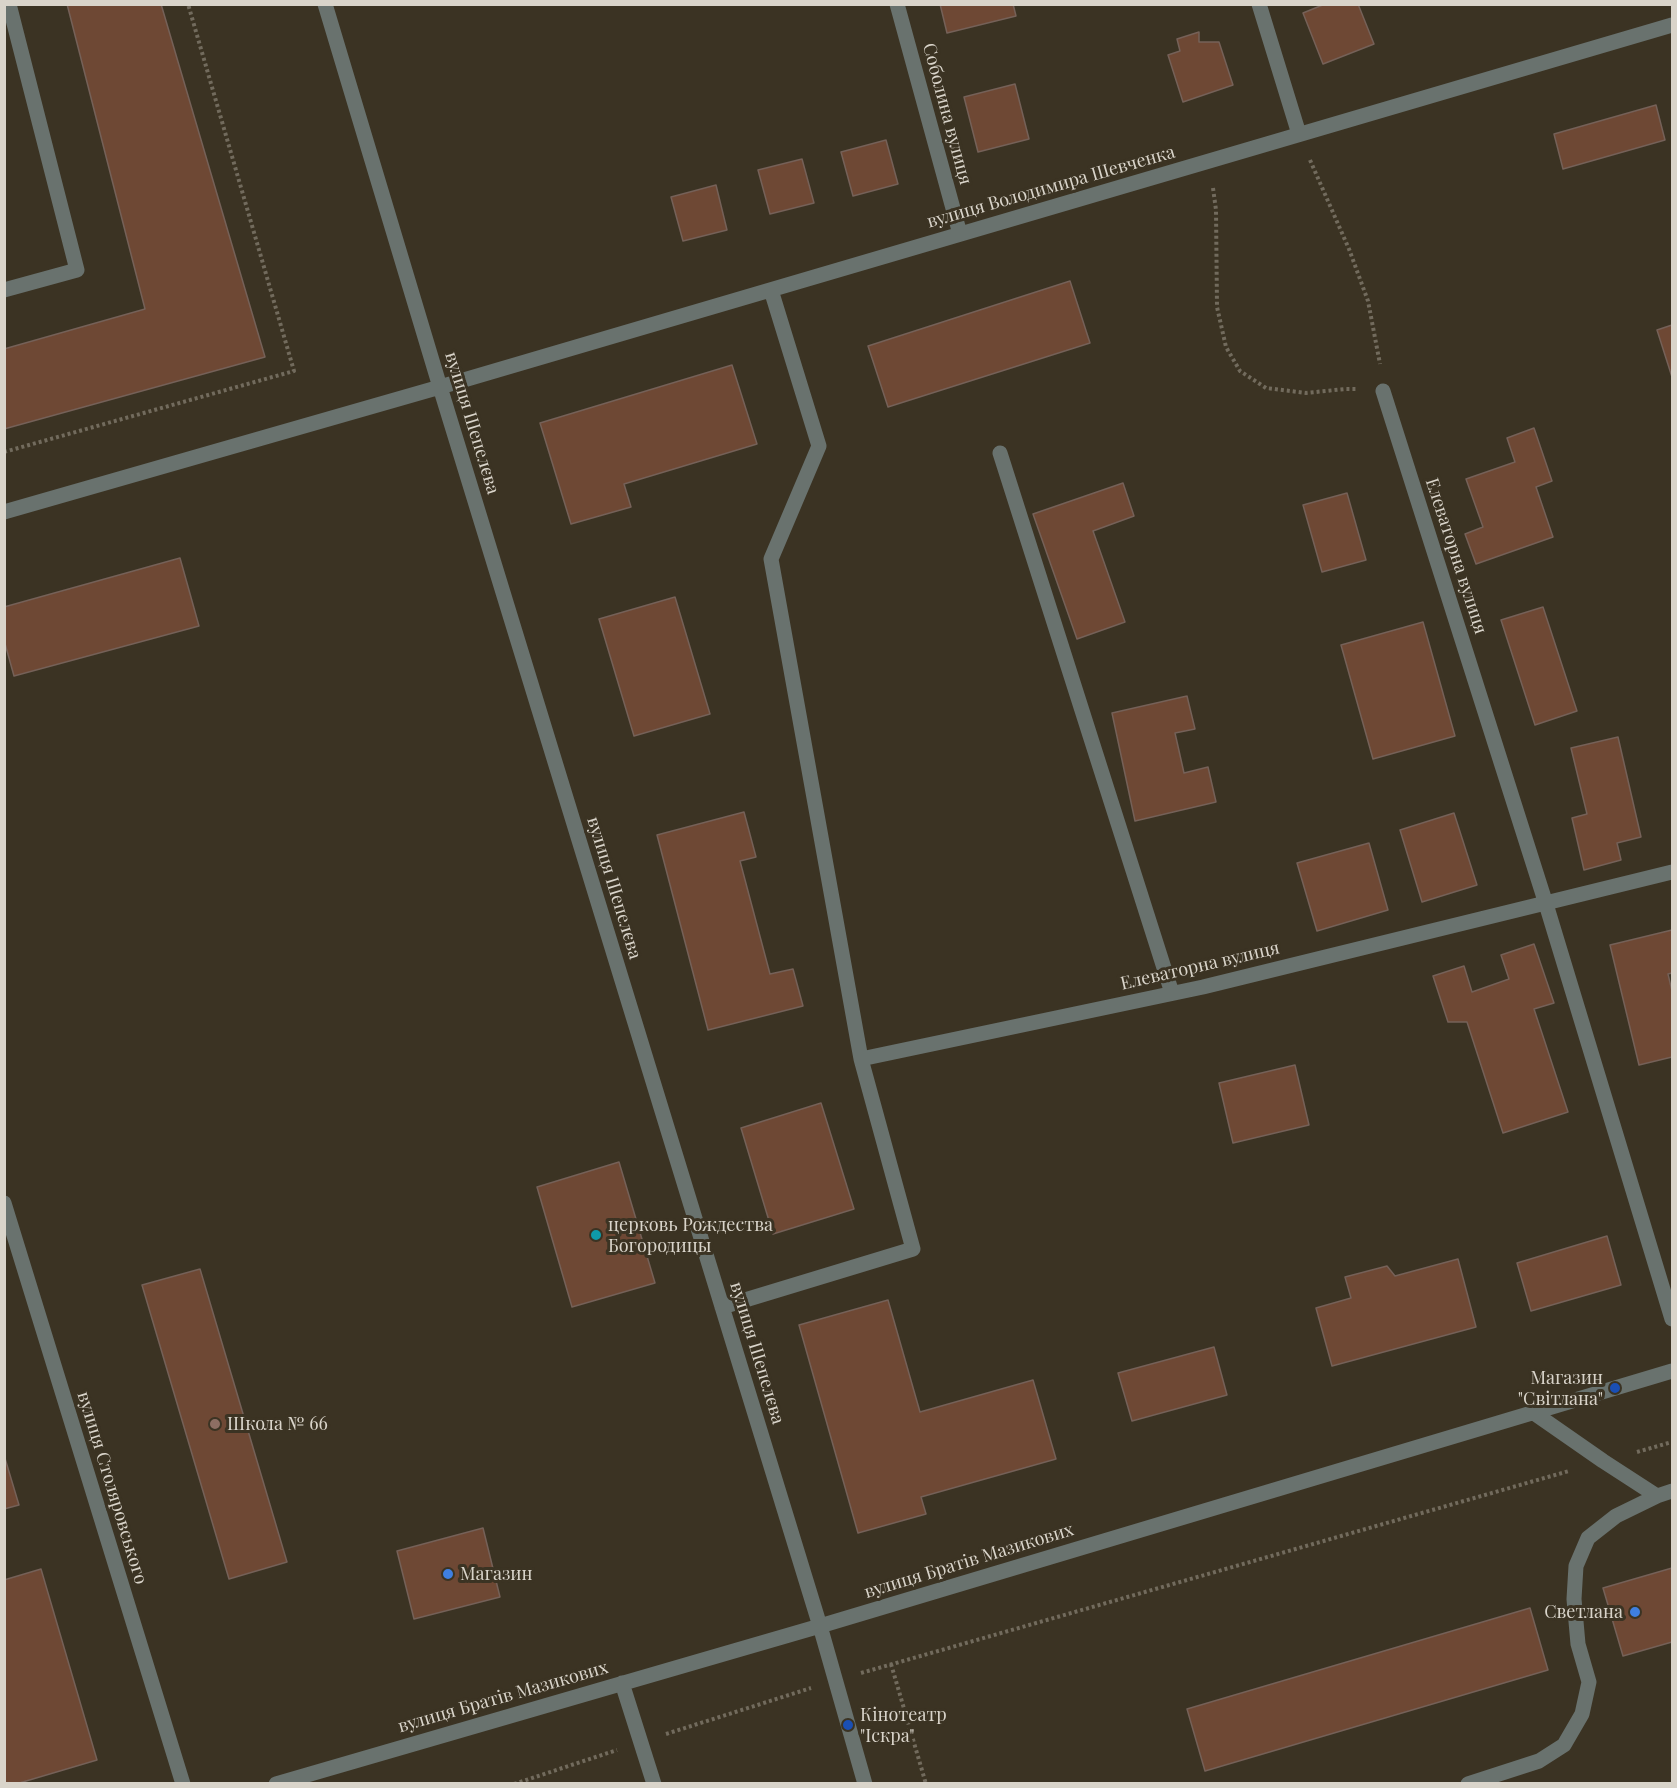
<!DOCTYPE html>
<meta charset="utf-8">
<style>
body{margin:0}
#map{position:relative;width:1677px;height:1788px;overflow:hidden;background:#3b3323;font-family:"Playfair Display",serif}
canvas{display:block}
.frame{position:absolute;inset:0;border:6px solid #d9d4ca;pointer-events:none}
</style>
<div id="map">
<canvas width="1677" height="1788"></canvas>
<div class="frame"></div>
</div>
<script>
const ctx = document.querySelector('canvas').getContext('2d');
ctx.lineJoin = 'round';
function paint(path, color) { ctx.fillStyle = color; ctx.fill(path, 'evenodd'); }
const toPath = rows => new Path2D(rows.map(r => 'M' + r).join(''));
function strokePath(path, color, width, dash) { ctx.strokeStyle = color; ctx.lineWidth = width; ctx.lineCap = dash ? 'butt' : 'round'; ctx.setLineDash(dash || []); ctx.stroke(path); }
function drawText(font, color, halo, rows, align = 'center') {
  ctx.font = font + ' "Playfair Display",serif'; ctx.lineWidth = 6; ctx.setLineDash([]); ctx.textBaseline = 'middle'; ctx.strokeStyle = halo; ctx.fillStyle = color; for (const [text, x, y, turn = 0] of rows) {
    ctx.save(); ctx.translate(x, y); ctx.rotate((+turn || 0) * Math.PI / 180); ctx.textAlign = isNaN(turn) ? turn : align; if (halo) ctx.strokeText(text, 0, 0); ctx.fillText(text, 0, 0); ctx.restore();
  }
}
const building = toPath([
 [67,4,161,4,265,357,4,429,4,349,145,309,67,4],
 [940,4,1013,4,1016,16,947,33,940,4],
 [1325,4,1358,4,1374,44,1323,64,1303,13,1325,4],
 [1199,32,1199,42,1219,42,1233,85,1183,102,1168,55,1180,51,1177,39,1199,32],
 [1015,84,1029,139,978,152,964,97,1015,84],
 [1656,105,1665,140,1563,169,1554,134,1656,105],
 [886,140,898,184,853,196,841,152,886,140],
 [802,159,814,203,770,214,758,170,802,159],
 [716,185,727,230,683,241,671,197,716,185],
 [1070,281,1090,343,888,407,868,346,1070,281],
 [1672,325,1672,377,1657,330,1672,325],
 [732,365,757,444,624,484,631,507,571,524,540,423,732,365],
 [1534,428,1552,481,1536,487,1553,537,1476,564,1465,534,1483,527,1466,479,1515,462,1507,438,1534,428],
 [1123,483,1134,516,1093,531,1125,622,1077,639,1033,514,1123,483],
 [1347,493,1366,560,1322,572,1303,505,1347,493],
 [180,558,199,626,14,676,4,640,4,607,180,558],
 [675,597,710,714,634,736,599,619,675,597],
 [1543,607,1577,711,1535,725,1501,620,1543,607],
 [1423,622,1455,736,1373,759,1341,645,1423,622],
 [1187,696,1195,729,1175,733,1184,773,1208,767,1216,802,1135,821,1112,713,1187,696],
 [1618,737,1641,837,1617,843,1621,860,1584,870,1572,818,1587,814,1571,748,1618,737],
 [744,812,756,857,740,861,770,974,793,969,803,1006,708,1030,657,835,744,812],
 [1454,813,1477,885,1422,902,1400,830,1454,813],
 [1369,843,1388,910,1317,931,1297,863,1369,843],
 [1672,930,1672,973,1668,974,1672,991,1672,1057,1639,1065,1610,945,1672,930],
 [1534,944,1554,1003,1534,1009,1568,1112,1503,1133,1467,1022,1448,1022,1433,976,1464,966,1472,992,1509,979,1501,955,1534,944],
 [1295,1065,1309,1125,1233,1143,1219,1083,1295,1065],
 [821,1103,854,1209,773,1234,741,1128,821,1103],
 [619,1162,655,1283,572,1307,537,1187,619,1162],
 [1607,1236,1621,1285,1531,1311,1517,1263,1607,1236],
 [1458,1259,1476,1327,1332,1366,1316,1308,1351,1298,1345,1277,1387,1266,1395,1276,1458,1259],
 [200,1269,287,1562,229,1579,142,1285,200,1269],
 [888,1300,920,1412,1033,1380,1056,1459,921,1497,926,1514,858,1533,799,1325,888,1300],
 [1214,1347,1227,1395,1132,1421,1118,1373,1214,1347],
 [4,1455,19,1505,4,1509,4,1455],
 [483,1528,500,1597,414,1619,397,1551,483,1528],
 [1672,1568,1672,1642,1623,1656,1603,1588,1672,1568],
 [41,1569,97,1760,16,1784,4,1784,4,1580,41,1569],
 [1530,1608,1548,1670,1205,1771,1187,1709,1530,1608]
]);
paint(building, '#6e4834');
strokePath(building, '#756158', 1.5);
strokePath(toPath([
 [1310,160,1349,249,1368,301,1380,364],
 [1213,188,1216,210,1217,307,1226,347,1240,371,1266,388,1306,393,1345,389,1358,389],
 [4,452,294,371,188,4],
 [1637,1452,1672,1442],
 [891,1664,926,1784],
 [861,1673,1569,1471],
 [872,1720,906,1712],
 [666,1734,811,1688],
 [514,1784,617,1750]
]), '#726b5d', 4, [3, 3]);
strokePath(toPath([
 [325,4,440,387,820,1626,865,1784],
 [897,4,960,234],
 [1259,4,1299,134],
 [4,290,77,270,9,4],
 [1383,391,1546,904,1672,1319],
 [1000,453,1172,993],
 [4,512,440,387,1672,25],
 [861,1059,1203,987,1672,872],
 [4,1203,183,1784],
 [722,1307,913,1249,861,1059,771,559,819,446,771,290],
 [1534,1413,1603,1461,1657,1496],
 [622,1683,654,1784],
 [276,1784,820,1626,1672,1371],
 [1468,1784,1539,1761,1564,1745,1582,1714,1589,1682,1578,1644,1574,1599,1576,1566,1588,1538,1616,1516,1657,1496,1672,1491]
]), '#69726e', 15);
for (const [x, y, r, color] of [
 [596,1235,6,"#0f9aa8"],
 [1615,1388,6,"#1a4fb4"],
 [215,1424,6,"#8d6e63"],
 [448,1574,6,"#3f7fe0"],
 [1635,1612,6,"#3f7fe0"],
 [848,1725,6,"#1a4fb4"]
]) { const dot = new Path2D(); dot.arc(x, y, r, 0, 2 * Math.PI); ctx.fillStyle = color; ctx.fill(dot); strokePath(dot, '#3b3323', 2); }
drawText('18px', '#d9d4ca', '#3b3323', [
 ["Соболина вулиця",947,114,75],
 ["вулиця Володимира Шевченка",1051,187,-16],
 ["вулиця Шепелєва",472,423,73],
 ["Елеваторна вулиця",1456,556,72],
 ["вулиця Шепелєва",614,888,73],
 ["Елеваторна вулиця",1200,966,-13],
 ["вулиця Шепелєва",757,1353,73],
 ["вулиця Столяровського",112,1488,73],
 ["вулиця Братів Мазикових",969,1561,-17],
 ["вулиця Братів Мазикових",503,1697,-16]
]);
drawText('18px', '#d9d4ca', '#3b3323', [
 ["церковь Рождества",608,1225],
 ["Богородицы",608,1246],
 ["Магазин",1603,1378,"right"],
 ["\"Світлана\"",1603,1399,"right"],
 ["Школа № 66",227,1424],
 ["Магазин",460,1574],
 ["Светлана",1623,1612,"right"],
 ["Кінотеатр",860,1715],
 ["\"Іскра\"",860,1736]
], 'left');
</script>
